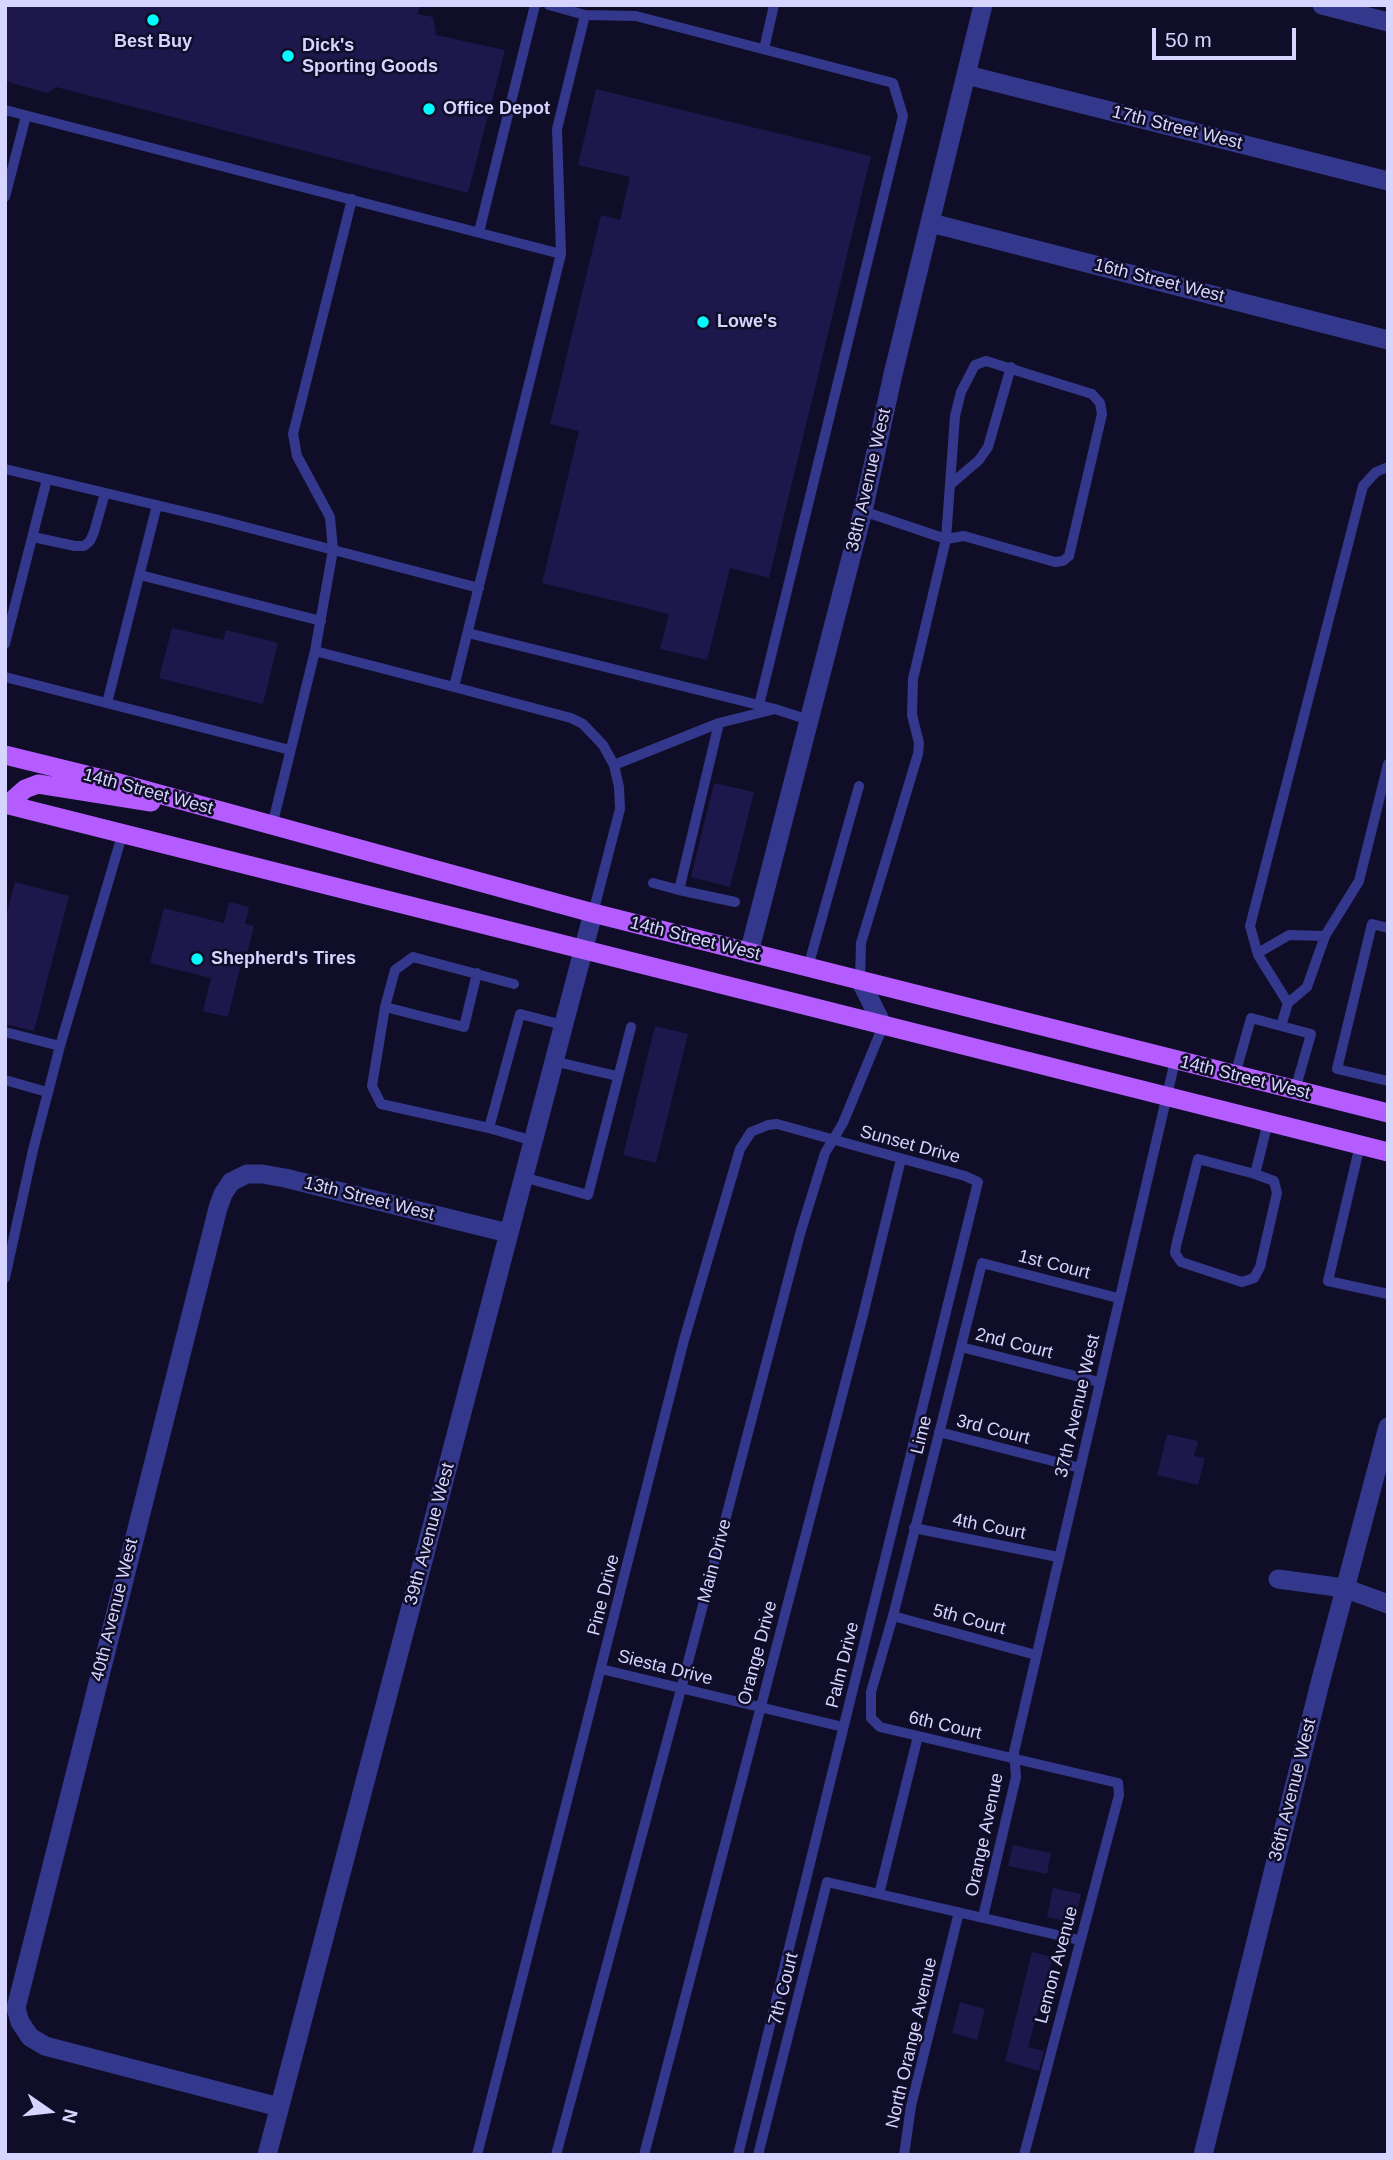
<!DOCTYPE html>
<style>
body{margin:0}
#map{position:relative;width:1393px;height:2160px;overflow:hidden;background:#100d28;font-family:Arial,sans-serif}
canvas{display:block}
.frame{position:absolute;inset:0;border:7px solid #d6d5ff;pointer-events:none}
.north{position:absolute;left:14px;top:2076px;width:70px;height:70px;-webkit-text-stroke:5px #100d28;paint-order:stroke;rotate:104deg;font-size:19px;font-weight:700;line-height:28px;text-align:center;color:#d6d5ff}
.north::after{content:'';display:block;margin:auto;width:24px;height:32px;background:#d6d5ff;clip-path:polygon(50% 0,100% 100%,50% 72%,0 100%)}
.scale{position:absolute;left:1152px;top:28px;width:144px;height:32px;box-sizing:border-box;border:4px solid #d6d5ff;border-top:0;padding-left:9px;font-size:21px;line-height:24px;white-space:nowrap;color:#d6d5ff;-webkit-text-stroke:5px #100d28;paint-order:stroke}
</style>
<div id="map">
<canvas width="1393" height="2160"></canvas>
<div class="frame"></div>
<div class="north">N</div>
<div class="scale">50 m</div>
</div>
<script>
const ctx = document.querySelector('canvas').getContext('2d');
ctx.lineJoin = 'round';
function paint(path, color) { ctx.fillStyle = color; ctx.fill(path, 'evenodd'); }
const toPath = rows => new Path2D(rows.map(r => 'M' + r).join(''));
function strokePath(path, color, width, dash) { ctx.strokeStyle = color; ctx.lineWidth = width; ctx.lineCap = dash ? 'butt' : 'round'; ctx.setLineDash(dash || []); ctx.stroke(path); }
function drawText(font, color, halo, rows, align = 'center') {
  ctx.font = font + ' Arial,sans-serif'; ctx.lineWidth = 5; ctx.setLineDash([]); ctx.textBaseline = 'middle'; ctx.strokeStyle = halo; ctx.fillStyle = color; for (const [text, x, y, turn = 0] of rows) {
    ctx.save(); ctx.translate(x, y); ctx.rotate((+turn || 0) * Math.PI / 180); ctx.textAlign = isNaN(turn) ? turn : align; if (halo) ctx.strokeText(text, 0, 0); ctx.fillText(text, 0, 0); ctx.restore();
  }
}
paint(toPath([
 [5,5,420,5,418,14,433,17,436,35,505,50,468,193,56,87,47,93,5,81],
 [596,89,871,156,769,578,730,568,707,660,660,649,669,614,542,583,579,431,550,424,601,215,620,220,630,177,578,165],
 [172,628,223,640,226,630,278,643,263,704,159,678],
 [714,783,754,792,730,887,691,877],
 [15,882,69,896,34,1031,5,1024,5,920],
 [229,902,249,907,245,924,254,926,247,955,243,955,228,1017,203,1011,211,978,150,963,164,908,224,923],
 [655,1026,688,1034,656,1163,623,1155],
 [1167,1434,1198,1441,1194,1456,1205,1458,1198,1485,1157,1475],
 [1013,1845,1051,1853,1047,1874,1008,1866],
 [1053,1888,1081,1894,1075,1923,1047,1917],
 [1032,1952,1053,1957,1028,2047,1044,2051,1039,2071,1005,2061],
 [960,2002,985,2009,977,2040,952,2033]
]), '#1d174b');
strokePath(toPath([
 [549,5,585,15],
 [764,49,774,5],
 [5,110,561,254,454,687,571,718,583,724,603,745,614,765,619,787,620,809,593,913],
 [5,197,26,116],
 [479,232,535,5],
 [561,254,557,129,585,15,636,16,893,83,903,116,759,705],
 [5,469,215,519,479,588],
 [950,485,979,460,988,447,1011,367],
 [33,537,75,546,84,546,90,541,94,532,105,493],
 [140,575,321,621],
 [468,633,775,709],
 [5,644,47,479],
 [315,651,454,687],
 [5,677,290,750],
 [107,703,157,505],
 [719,723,679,890,735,902],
 [614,765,719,723,775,709,809,720],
 [272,826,315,651,333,550,330,517,297,456,293,434,352,199],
 [653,883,679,890],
 [1388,928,1372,924,1337,1069,1388,1081],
 [1258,953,1289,935,1325,936],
 [808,967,859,786],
 [860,980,861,943,918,754,919,743,912,715,913,679,946,539,955,416,961,392,975,365,986,361,1092,394,1100,403,1102,414,1069,556,1063,561,1055,562,964,536,946,539,863,511],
 [1288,1003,1258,955,1250,926,1363,486,1376,472,1388,467],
 [385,1007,464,1027,477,973],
 [1281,1026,1288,1003,1307,987,1325,936,1359,881,1388,764],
 [5,1032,60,1046,123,832],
 [553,1061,617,1076],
 [1235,1075,1251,1018,1311,1034,1295,1090],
 [5,1080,47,1092],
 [489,1128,381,1104,372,1086,385,1007,395,970,413,957,514,984],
 [533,1141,489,1128,520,1014,563,1025],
 [1360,1145,1328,1281,1388,1294],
 [1255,1174,1274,1181,1277,1193,1260,1267,1254,1278,1242,1282,1181,1262,1175,1253,1176,1246,1198,1159,1255,1174,1268,1122],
 [523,1177,588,1195,631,1027],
 [5,1278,33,1150,60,1046],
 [961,1347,1099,1382],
 [939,1432,1080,1468],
 [914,1528,1058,1557],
 [893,1616,1036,1655],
 [601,1669,843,1727],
 [879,1894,918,1736],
 [983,1917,1016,1777,1014,1752,1175,1061],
 [477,2155,684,1340,740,1149,751,1132,768,1125,777,1124,965,1176,978,1182,738,2155],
 [556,2155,681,1689,800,1234,825,1153,843,1123,883,1026],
 [644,2155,864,1311,901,1159],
 [758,2155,827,1882,1079,1940],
 [904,2155,911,2106,959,1912],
 [1024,2155,1119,1795,1118,1783,880,1727,871,1718,871,1692,893,1616,982,1263,1118,1298]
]), '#34388c', 10);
strokePath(toPath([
 [1322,5,1388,22],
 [967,75,1388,181],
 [931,223,1388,340],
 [749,953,863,511,893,374,983,5],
 [860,980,883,1026],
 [1278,1579,1344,1588,1388,1604],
 [279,2107,45,2046,30,2037,20,2022,16,2008,218,1208,223,1194,231,1182,247,1174,262,1174,285,1178,508,1233],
 [267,2155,593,913],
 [1203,2155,1319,1687,1388,1427]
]), '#34388c', 19);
strokePath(toPath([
 [5,755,115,782,593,913,1388,1113],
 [5,804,1388,1152],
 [8,804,25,789,38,784,151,802]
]), '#b45cff', 19);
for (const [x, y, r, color] of [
 [153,20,7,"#01fcff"],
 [288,56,7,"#01fcff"],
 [429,109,7,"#01fcff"],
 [703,322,7,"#01fcff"],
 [197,959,7,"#01fcff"]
]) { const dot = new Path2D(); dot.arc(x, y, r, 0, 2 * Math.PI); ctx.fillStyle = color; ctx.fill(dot); strokePath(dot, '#100d28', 2.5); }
drawText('bold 18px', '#d6d5ff', '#100d28', [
 ["Best Buy",153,42,"center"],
 ["Dick's",302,46],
 ["Sporting Goods",302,67],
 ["Office Depot",443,109],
 ["Lowe's",717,322],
 ["Shepherd's Tires",211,959]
], 'left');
drawText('18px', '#d6d5ff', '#100d28', [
 ["17th Street West",1177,128,14],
 ["16th Street West",1159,281,14],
 ["38th Avenue West",869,480,-77],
 ["14th Street West",148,792,15],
 ["14th Street West",695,939,14],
 ["14th Street West",1245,1078,14],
 ["Sunset Drive",910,1145,15],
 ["13th Street West",369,1199,14],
 ["1st Court",1054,1265,14],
 ["2nd Court",1014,1344,14],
 ["37th Avenue West",1078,1406,-77],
 ["3rd Court",993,1430,14],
 ["Lime",922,1435,-76],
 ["4th Court",989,1527,11],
 ["39th Avenue West",430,1534,-75],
 ["Main Drive",715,1561,-75],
 ["Pine Drive",604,1595,-76],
 ["40th Avenue West",115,1610,-76],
 ["5th Court",969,1620,15],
 ["Orange Drive",758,1653,-75],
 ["Palm Drive",843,1665,-76],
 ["Siesta Drive",665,1668,14],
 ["6th Court",945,1726,13],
 ["36th Avenue West",1293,1790,-76],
 ["Orange Avenue",985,1835,-78],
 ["Lemon Avenue",1057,1965,-75],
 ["7th Court",784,1989,-76],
 ["North Orange Avenue",912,2043,-77]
]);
</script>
